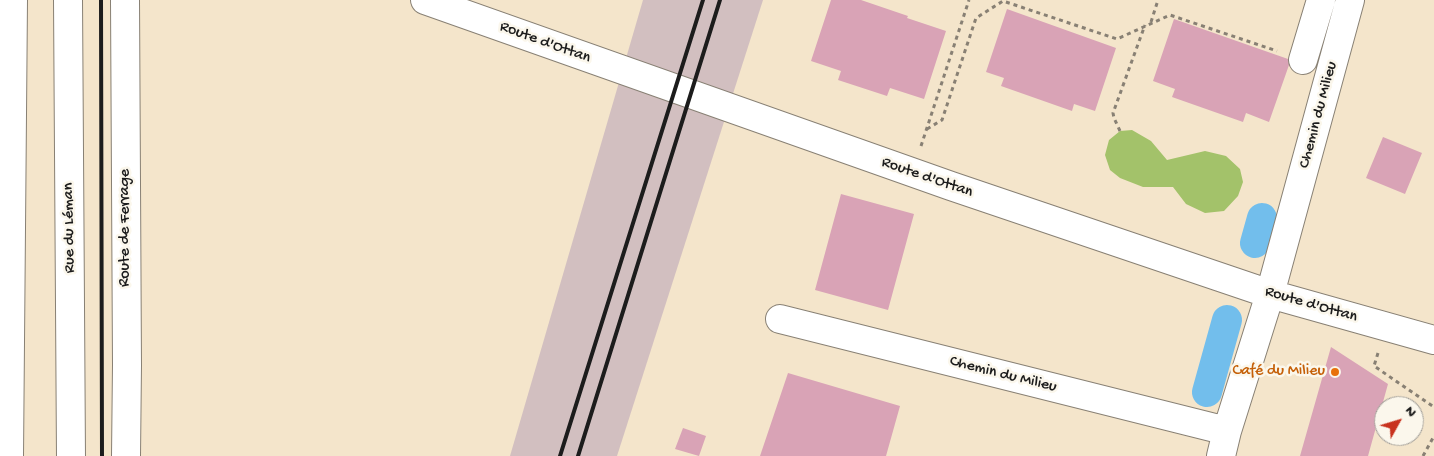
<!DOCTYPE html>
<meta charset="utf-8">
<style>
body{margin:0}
#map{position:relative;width:1434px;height:456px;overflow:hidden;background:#f4e5cb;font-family:"Gochi Hand",sans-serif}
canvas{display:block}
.north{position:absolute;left:1374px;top:396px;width:50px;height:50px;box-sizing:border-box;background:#fbf7ec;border:1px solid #a29f99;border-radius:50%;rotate:51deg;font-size:14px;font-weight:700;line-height:20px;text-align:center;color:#1c1c1c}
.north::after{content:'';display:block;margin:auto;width:18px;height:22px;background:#c8321e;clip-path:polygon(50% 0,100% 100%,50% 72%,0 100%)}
</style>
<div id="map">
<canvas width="1434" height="456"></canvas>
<div class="north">N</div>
</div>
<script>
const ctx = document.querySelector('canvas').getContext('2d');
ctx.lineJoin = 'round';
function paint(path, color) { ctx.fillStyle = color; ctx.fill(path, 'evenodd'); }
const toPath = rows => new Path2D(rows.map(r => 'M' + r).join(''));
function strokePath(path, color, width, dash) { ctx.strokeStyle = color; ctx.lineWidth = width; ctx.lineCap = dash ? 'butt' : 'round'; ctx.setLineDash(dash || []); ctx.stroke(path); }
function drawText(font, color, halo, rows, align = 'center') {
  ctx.font = font + ' "Gochi Hand",sans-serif'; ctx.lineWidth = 5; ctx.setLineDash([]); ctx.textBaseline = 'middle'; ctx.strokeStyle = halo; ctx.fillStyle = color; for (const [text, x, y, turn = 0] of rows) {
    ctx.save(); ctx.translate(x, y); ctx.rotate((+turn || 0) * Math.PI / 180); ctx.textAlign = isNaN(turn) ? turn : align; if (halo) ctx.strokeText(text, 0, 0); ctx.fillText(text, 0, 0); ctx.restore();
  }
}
paint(toPath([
 [643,0,763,0,617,456,510,456]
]), '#d2bfc0');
paint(toPath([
 [1132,130,1151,141,1167,160,1205,151,1226,156,1240,169,1243,182,1238,196,1224,211,1205,213,1186,204,1173,187,1143,187,1120,178,1110,170,1105,155,1109,140,1120,131]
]), '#a3c26a');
strokePath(toPath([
 [1255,243,1262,218],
 [1207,392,1227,320]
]), '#72beec', 30);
paint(toPath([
 [831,0,861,0,908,16,907,18,946,31,924,99,890,88,887,96,838,80,841,71,811,61],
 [1007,9,1116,48,1095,111,1074,104,1072,111,1001,86,1004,78,986,72],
 [1174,19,1288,59,1289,65,1269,122,1246,113,1243,122,1172,97,1175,89,1153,81],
 [1383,137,1422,153,1405,194,1366,178],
 [841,194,914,214,888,310,815,290],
 [1331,347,1388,384,1368,456,1300,456],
 [788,373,900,406,886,456,760,456],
 [683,428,706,436,699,456,675,449]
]), '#d9a3b6');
const minor = toPath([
 [125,0,127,365,126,456],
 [425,0,951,186,1270,294,1434,340],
 [1303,60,1321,0],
 [780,319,1227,431],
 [9,456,13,0],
 [1221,456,1227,431,1270,294,1350,0]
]);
const major = toPath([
 [68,0,71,456]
]);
strokePath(minor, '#888074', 30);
strokePath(major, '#888074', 30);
strokePath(toPath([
 [1151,22,1158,0],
 [927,129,942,120,976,18,1003,1,1117,39,1170,15,1277,51],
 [1120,131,1114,118,1113,113,1145,25],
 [921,146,969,0],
 [1378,353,1374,366,1434,407],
 [1423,456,1434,436]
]), '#888074', 3, [4, 4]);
strokePath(minor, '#fff', 28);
strokePath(major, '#fff', 28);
strokePath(toPath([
 [101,0,102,456],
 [560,456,703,0],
 [578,456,720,0]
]), '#1c1c1c', 4);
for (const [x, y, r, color] of [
 [1335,372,5,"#e8710a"]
]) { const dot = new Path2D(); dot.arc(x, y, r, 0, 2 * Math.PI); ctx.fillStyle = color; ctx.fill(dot); strokePath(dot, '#fbf7ec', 2); }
drawText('16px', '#1c1c1c', '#fbf7ec', [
 ["Route d'Ottan",545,43,20],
 ["Chemin du Milieu",1319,115,-75],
 ["Route d'Ottan",927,178,19],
 ["Rue du Léman",70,228,-91],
 ["Route de Ferrage",126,228,-90],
 ["Route d'Ottan",1311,305,16],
 ["Chemin du Milieu",1003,375,14]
]);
drawText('16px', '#c56008', '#fbf7ec', [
 ["Café du Milieu",1325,372]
], 'right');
</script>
